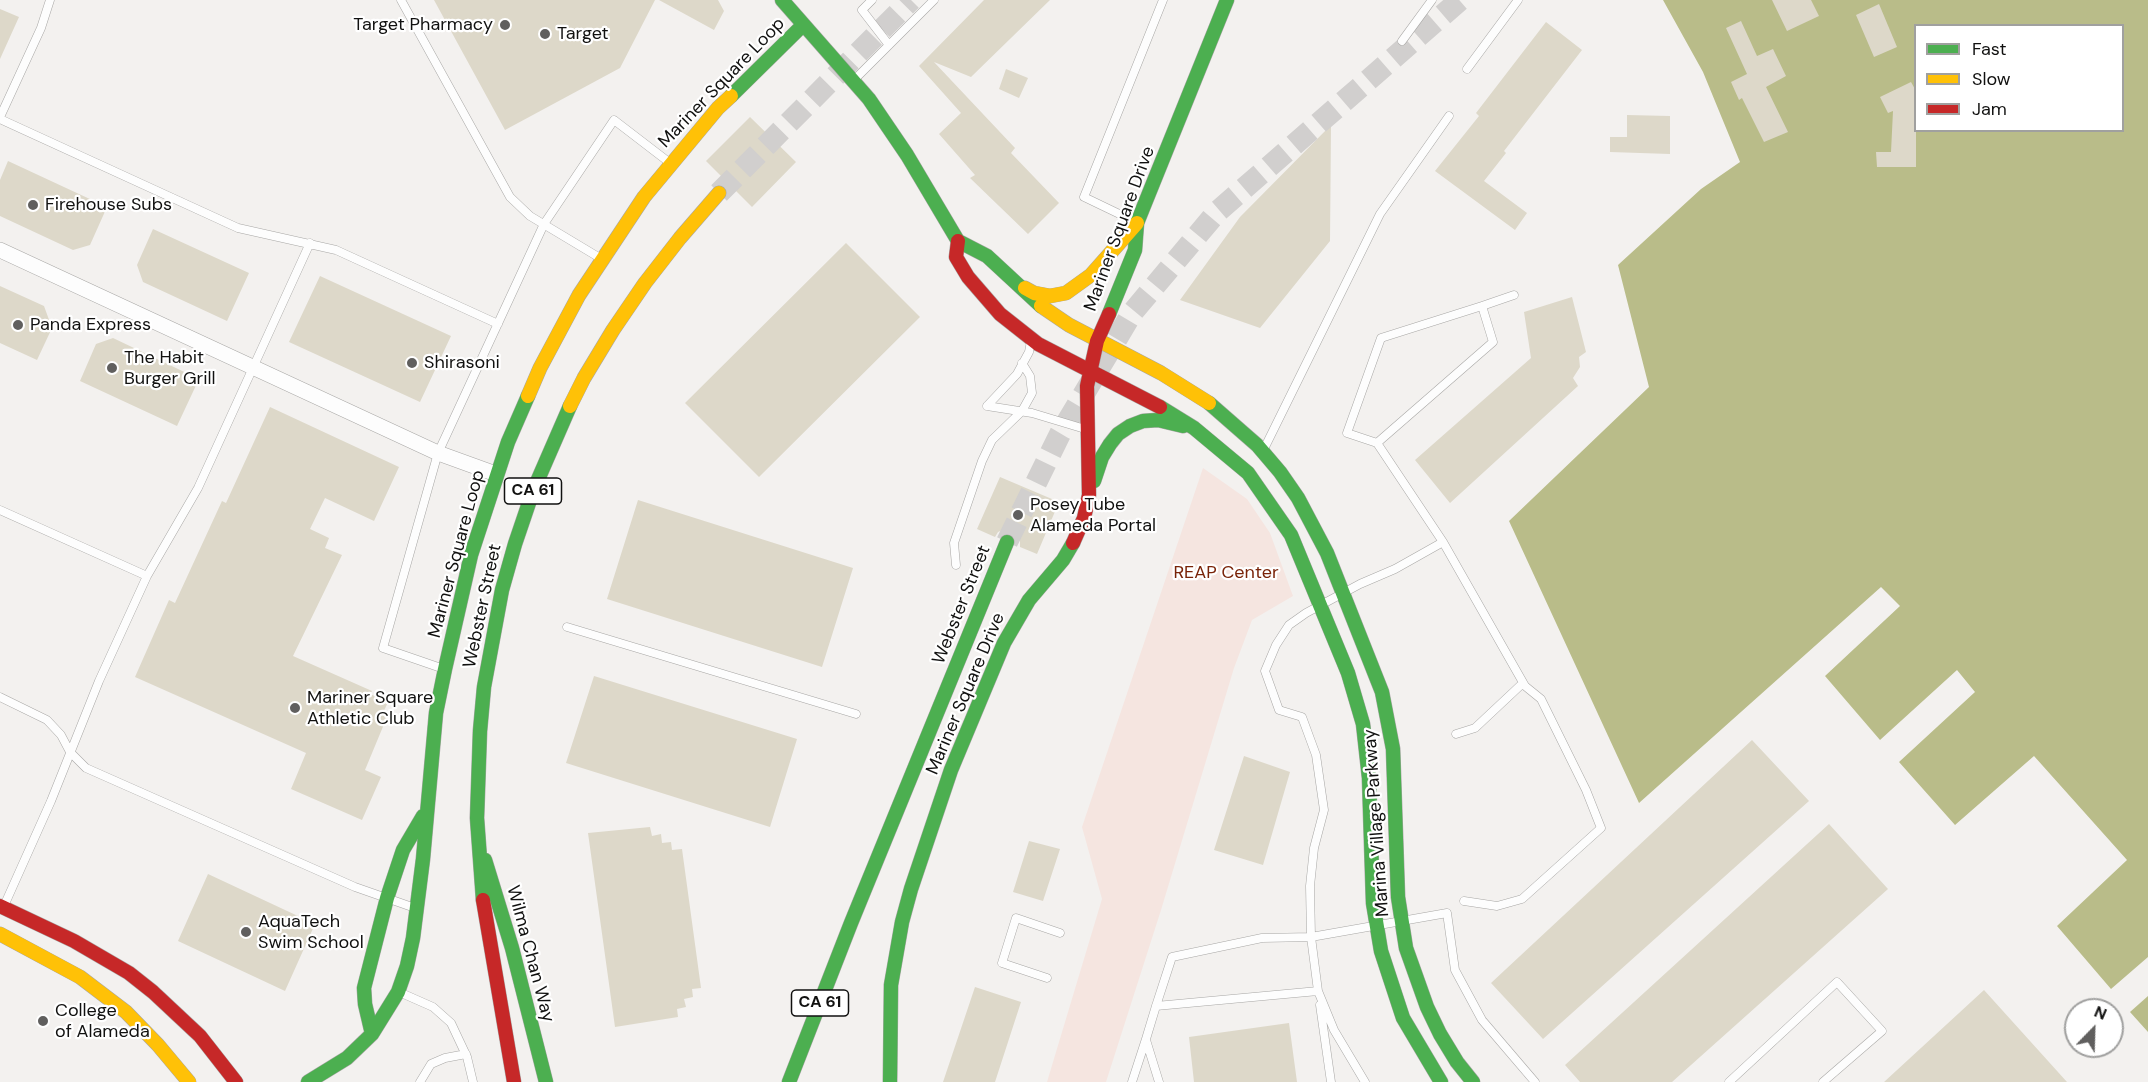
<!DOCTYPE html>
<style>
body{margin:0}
#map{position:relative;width:2148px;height:1082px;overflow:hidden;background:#f3f1ef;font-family:"DM Sans",sans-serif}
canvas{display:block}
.legend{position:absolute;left:1914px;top:24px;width:210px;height:108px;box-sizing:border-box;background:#fff;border:2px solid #a0a09f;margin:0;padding:8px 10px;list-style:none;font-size:18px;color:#111110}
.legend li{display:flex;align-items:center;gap:12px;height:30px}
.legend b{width:30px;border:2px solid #a0a09f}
.north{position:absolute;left:2064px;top:998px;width:60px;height:60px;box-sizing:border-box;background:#fff;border:2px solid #a0a09f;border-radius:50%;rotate:23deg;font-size:16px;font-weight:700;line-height:24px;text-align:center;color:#111110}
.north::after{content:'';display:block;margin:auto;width:21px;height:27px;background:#605f5e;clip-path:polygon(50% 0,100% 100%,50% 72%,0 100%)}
</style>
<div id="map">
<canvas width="2148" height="1082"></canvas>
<ul class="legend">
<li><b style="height:8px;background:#4caf50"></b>Fast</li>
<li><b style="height:8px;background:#ffc107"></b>Slow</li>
<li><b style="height:8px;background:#c62828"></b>Jam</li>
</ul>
<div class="north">N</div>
</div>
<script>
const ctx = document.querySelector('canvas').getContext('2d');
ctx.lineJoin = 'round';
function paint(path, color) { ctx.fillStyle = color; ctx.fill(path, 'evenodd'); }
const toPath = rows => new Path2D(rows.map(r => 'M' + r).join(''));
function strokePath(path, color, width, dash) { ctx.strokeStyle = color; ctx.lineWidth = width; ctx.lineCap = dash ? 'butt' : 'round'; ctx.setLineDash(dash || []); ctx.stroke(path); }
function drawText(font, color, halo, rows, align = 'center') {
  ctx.font = font + ' "DM Sans",sans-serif'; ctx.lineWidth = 4.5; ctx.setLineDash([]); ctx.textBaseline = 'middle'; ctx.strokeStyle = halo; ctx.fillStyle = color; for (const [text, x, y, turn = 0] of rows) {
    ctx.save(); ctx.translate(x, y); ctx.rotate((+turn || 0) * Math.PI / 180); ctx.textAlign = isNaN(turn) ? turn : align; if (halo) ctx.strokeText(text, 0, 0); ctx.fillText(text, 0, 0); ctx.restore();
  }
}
paint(toPath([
 [1203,468,1247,499,1270,533,1293,596,1252,620,1234,668,1161,910,1106,1082,1047,1082,1102,899,1082,827]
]), '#f5e5e0');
paint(toPath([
 [1663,0,2148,0,2148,957,2111,989,2057,926,2127,860,2034,756,1955,825,1899,762,1975,692,1957,670,1880,740,1825,676,1900,606,1881,587,1639,803,1509,521,1649,387,1618,265,1701,189,1740,162,1703,72],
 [1916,26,2122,26,2122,130,1916,130],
 [2148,996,2148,1032,2130,1012]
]), '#b9bc89');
paint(toPath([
 [434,0,655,0,620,68,505,130],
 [659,0,718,0,724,11,714,30],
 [984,0,1050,0,971,77,934,62,1015,148,1011,153,1059,203,1028,234,970,178,975,175,939,134,961,113,919,66],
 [1772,0,1811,0,1819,16,1787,31],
 [1879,4,1897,47,1874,57,1856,15],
 [0,9,19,17,0,59],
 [1741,21,1757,56,1773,49,1786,76,1766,87,1788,132,1764,142,1742,98,1739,100,1731,82,1747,74,1726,28],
 [1546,22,1582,50,1504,151,1506,153,1484,181,1527,213,1515,230,1435,171,1479,116,1476,113],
 [1006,69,1028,78,1019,98,999,89],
 [1911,82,1916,91,1916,167,1877,167,1876,152,1891,152,1893,111,1888,113,1880,97],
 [1627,115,1670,116,1670,154,1610,152,1610,137,1627,137],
 [750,117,796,162,752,207,706,161],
 [1331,125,1330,241,1260,328,1180,300,1240,217],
 [8,161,107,207,90,245,73,250,0,216,0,180],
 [153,229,249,273,227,321,143,282,137,265],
 [846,243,920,317,759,477,685,403],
 [320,276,451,336,420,402,289,342],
 [0,286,44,306,52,328,37,360,0,343],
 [1572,297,1586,352,1579,357,1580,367,1573,378,1578,386,1450,503,1415,460,1531,358,1524,312],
 [113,338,199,379,177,426,80,381,96,344],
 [270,407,399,467,374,521,325,498,310,529,329,538,325,548,342,555,293,656,372,691,370,694,388,702,382,715,387,717,365,770,381,777,362,820,291,789,306,753,135,677,169,600,175,603,222,501,226,503],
 [1000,477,1059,502,1037,554,1020,547,1020,540,1018,534,1013,530,1005,529,998,532,995,537,977,529],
 [638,500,853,568,822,667,607,599],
 [594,676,797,739,770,827,566,763],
 [1752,740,1809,801,1543,1039,1491,983],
 [1244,756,1290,772,1263,865,1214,850],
 [1829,824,1888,889,1672,1082,1580,1082,1565,1065],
 [650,827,652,836,661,834,662,843,671,842,672,850,682,849,701,988,692,989,693,997,684,999,686,1007,677,1009,678,1017,615,1027,588,833],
 [1029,841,1060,849,1043,901,1013,892],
 [208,874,315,924,285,991,178,941],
 [975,987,1021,1002,995,1082,943,1082],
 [1984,990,2067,1082,1884,1082],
 [1289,1023,1297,1082,1194,1082,1189,1037]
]), '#ddd8c9');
strokePath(toPath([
 [719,193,911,0],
 [1007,542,1060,434,1132,313,1217,212,1460,0]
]), '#d1cfce', 22, [22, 11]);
const lane = toPath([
 [401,0,510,197,530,216,600,258],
 [872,0,862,10,889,45],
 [1402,41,1432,0],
 [1467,69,1518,0],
 [854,80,934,0],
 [0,117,41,28,50,0],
 [0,119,238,228,336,250,498,324],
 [1136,222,1084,197,1163,0],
 [1482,306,1514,295],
 [987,406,1032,413,1085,429],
 [987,406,1017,374,1029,352,1031,341],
 [1377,443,1347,433,1381,338,1482,306,1493,342,1377,443,1443,542,1395,569,1360,584,1306,613,1289,625,1276,645,1265,671,1279,710,1302,717,1316,755,1324,810,1314,848,1310,886,1311,937,1447,913,1455,970,1482,1020,1535,1082],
 [1264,449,1380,214,1449,116],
 [0,510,147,576],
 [1443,542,1525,686,1541,699,1586,790,1601,828,1522,899,1497,906,1464,901],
 [956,565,954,543,982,461,992,440,1022,411,1032,393,1030,376,1022,363],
 [567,627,856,714],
 [444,669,383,648,438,453,544,224,614,120,670,163],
 [0,697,47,720,61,735,70,752,86,768,355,887,415,908],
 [1456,734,1475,728,1523,683],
 [4,906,51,801,99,681,147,576,198,488,310,243],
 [1047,978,1002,963,1016,918,1060,933],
 [1318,991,1334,1030,1365,1082],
 [399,992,433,1007,451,1023,467,1057,473,1082],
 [1320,1005,1331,1082],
 [1146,1040,1159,1082],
 [420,1082,431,1064,445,1058,466,1054],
 [1132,1082,1146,1039,1156,1006,1172,957,1262,938,1311,937,1318,991,1156,1006],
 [1729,1082,1837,982,1882,1031,1823,1082]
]);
const street = toPath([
 [0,250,438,453,496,474]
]);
const fast = toPath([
 [782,0,869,99,907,155,958,241,987,256,1041,306],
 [731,96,803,25],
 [1109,314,1135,250,1137,223,1227,0],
 [1209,403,1257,445,1280,472,1298,498,1327,553,1382,692,1393,749,1398,897,1406,948,1427,1007,1440,1034,1457,1062,1473,1082],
 [1160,407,1194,428,1248,473,1291,535,1348,673,1363,724,1369,778,1373,903,1381,951,1403,1018,1441,1082],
 [1094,481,1102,457,1110,444,1118,434,1130,426,1143,421,1158,420,1183,426],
 [485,860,512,948,546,1082],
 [483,900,477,818,480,731,484,687,502,590,515,544,533,491,570,406],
 [372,1034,365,1004,364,988,387,898,403,850,423,816],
 [308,1082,347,1058,372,1034,398,992,407,966,413,938,423,859,436,713,445,669,471,555,508,442,528,396],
 [789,1082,851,923,1007,542],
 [890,1082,891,985,902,922,911,889,951,770,1004,643,1029,600,1063,560,1073,543]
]);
const slow = toPath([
 [1025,288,1034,293,1050,296,1066,293,1091,275,1137,223],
 [1041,306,1069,325,1161,373,1209,403],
 [528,396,540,368,579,295,644,197,718,108,731,96],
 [570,406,584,378,613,330,645,283,680,238,719,193],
 [0,934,80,977,126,1012,158,1045,189,1082]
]);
const jam = toPath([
 [958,241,956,257,968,277,1000,314,1038,344,1160,407],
 [1073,543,1084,518,1089,495,1087,386,1097,341,1109,314],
 [483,900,514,1082],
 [0,906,74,941,129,973,153,992,200,1036,236,1082]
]);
strokePath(lane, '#a8a7a5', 9);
strokePath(street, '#a8a7a5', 16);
strokePath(fast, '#a8a7a5', 15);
strokePath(slow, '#a8a7a5', 15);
strokePath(jam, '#a8a7a5', 15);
strokePath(lane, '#fdfdfd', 8);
strokePath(street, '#fdfdfd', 15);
strokePath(fast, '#4caf50', 14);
strokePath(slow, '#ffc107', 14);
strokePath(jam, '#c62828', 14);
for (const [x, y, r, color] of [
 [505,25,6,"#605f5e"],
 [545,34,6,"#605f5e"],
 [33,205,6,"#605f5e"],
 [18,325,6,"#605f5e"],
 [412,363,6,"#605f5e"],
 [112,368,6,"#605f5e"],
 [1018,515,6,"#605f5e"],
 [295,708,6,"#605f5e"],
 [246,932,6,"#605f5e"],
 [43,1021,6,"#605f5e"]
]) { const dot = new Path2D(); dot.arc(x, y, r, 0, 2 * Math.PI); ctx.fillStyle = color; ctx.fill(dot); strokePath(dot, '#fff', 2); }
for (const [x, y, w] of [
 [533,491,57],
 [820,1003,57]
]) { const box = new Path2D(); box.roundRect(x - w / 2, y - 13, w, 26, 4.5); ctx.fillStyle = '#fff'; ctx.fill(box); strokePath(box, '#111110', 1.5); }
drawText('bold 16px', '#111110', null, [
 ["CA 61",533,491],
 ["CA 61",820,1003]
]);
drawText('18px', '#111110', '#fff', [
 ["Target Pharmacy",493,25,"right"],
 ["Target",557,34],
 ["Firehouse Subs",45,205],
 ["Panda Express",30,325],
 ["The Habit",124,358],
 ["Burger Grill",124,379],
 ["Shirasoni",424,363],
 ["Posey Tube",1030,505],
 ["Alameda Portal",1030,526],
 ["Mariner Square",307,698],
 ["Athletic Club",307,719],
 ["AquaTech",258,922],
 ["Swim School",258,943],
 ["College",55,1011],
 ["of Alameda",55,1032]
], 'left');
drawText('18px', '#111110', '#fff', [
 ["Mariner Square Loop",722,83,-46],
 ["Mariner Square Drive",1120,229,-70],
 ["Mariner Square Loop",457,554,-75],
 ["Webster Street",962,605,-68],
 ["Webster Street",483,606,-78],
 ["Mariner Square Drive",966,694,-67],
 ["Marina Village Parkway",1377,823,-94],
 ["Wilma Chan Way",530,954,75]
]);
drawText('18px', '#792308', '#fff', [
 ["REAP Center",1226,573]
]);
</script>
